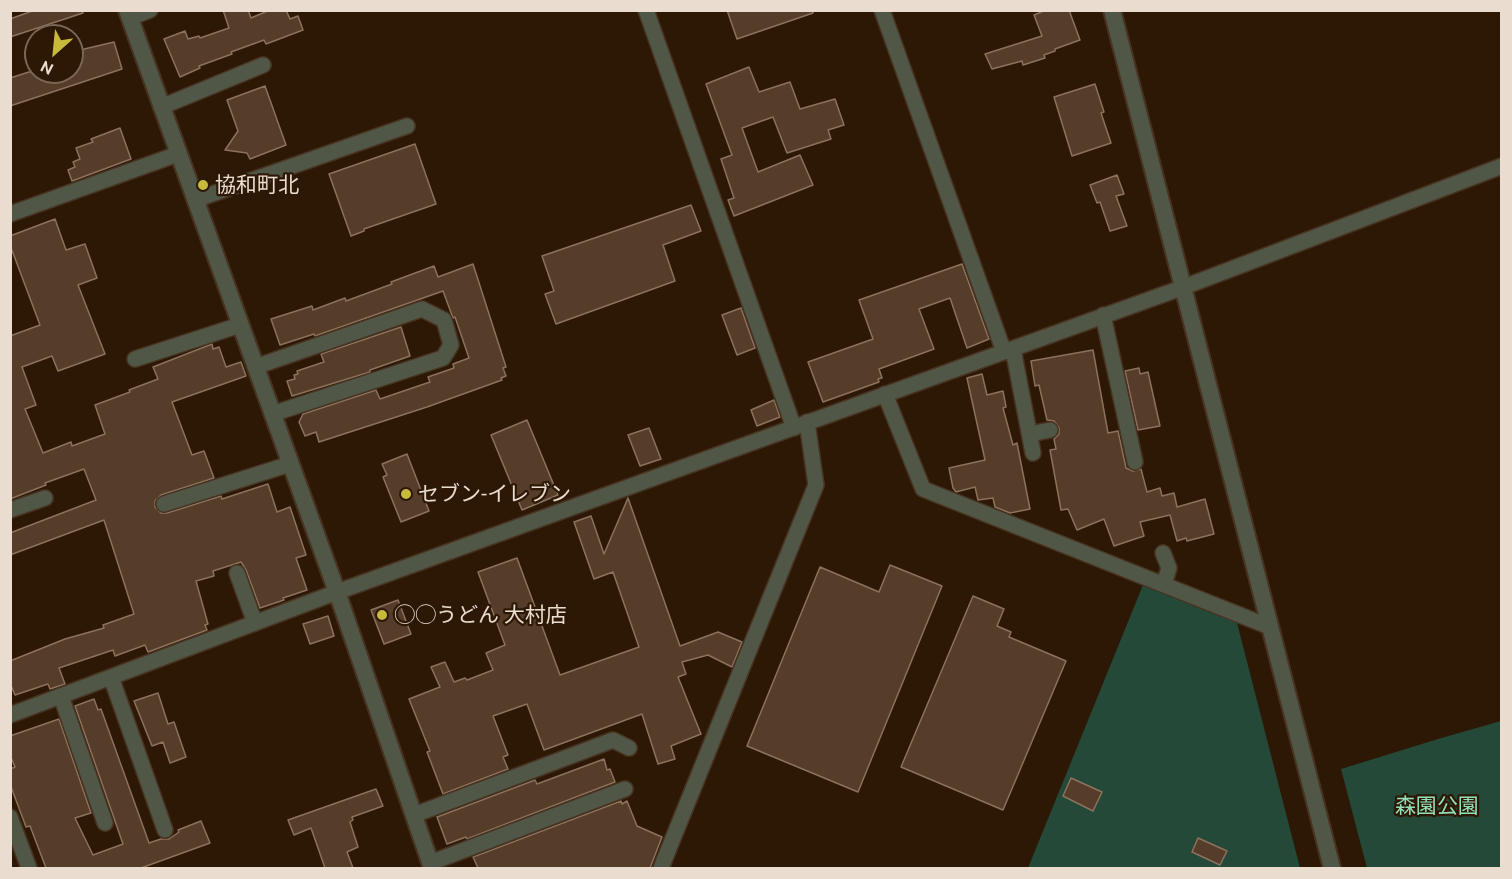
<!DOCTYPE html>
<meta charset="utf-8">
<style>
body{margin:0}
#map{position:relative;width:1512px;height:879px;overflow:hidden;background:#2d1805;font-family:Ubuntu,sans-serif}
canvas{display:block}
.frame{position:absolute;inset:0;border:12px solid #ebdcd0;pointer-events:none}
.north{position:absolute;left:24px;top:24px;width:60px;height:60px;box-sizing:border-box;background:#2d1805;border:2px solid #796656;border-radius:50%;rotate:207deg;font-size:16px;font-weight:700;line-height:24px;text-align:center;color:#ebdcd0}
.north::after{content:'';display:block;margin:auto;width:21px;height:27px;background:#c8bb3b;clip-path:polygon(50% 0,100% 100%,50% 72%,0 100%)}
</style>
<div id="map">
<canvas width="1512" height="879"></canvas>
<div class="frame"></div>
<div class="north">N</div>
</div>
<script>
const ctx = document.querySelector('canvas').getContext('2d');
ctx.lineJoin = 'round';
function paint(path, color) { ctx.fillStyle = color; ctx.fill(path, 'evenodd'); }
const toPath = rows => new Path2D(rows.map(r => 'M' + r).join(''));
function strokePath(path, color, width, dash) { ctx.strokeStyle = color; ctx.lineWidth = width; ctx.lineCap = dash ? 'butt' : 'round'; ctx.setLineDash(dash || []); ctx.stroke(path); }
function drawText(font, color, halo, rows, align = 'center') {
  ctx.font = font + ' Ubuntu,"Noto Sans JP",sans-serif'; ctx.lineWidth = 4.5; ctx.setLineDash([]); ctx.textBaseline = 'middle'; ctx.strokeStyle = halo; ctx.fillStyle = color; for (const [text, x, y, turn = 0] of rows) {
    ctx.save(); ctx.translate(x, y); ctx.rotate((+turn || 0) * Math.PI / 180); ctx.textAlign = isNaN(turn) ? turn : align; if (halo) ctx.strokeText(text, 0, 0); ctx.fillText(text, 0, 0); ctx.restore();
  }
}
paint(toPath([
 [1143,585,1236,619,1300,868,1028,868],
 [1501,721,1501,868,1367,868,1341,769,1438,739]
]), '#254938');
const building = toPath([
 [35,10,82,10,83,13,10,37,10,19,35,10],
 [223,10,248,10,251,18,270,10,286,10,290,19,298,16,303,30,266,44,264,40,231,52,232,54,199,66,200,68,180,77,164,39,185,31,188,39,199,36,200,38,229,28,223,10],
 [727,10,812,10,813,13,737,39,727,10],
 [1046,10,1069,10,1080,40,1055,49,1055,51,1044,55,1045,58,1023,65,1022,61,992,69,985,54,1042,36,1034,15,1046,10],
 [114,42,122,69,10,106,10,78,29,72,72,72,72,58,82,54,80,50,114,42],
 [749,67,759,92,790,82,800,109,835,99,844,125,828,130,831,139,787,153,773,117,742,128,758,172,800,155,813,185,734,216,728,200,734,198,721,159,732,155,706,84,749,67],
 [1095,84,1104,112,1101,113,1111,143,1072,156,1054,97,1095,84],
 [265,86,286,145,250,159,247,153,225,150,238,131,227,100,265,86],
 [120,128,131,159,72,181,68,170,75,167,73,162,80,159,76,148,93,142,91,139,120,128],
 [415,144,436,204,364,229,364,231,351,236,329,174,415,144],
 [1117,175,1124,194,1116,196,1127,226,1110,231,1100,202,1097,203,1090,185,1117,175],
 [691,205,701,231,663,245,675,281,556,324,545,294,554,291,542,256,691,205],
 [55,219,66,250,85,244,97,278,78,285,105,354,58,371,52,356,22,367,36,405,25,409,43,453,71,442,72,446,105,434,95,405,130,392,129,390,158,379,153,367,212,344,213,349,219,347,226,367,241,362,246,376,172,402,192,455,204,451,214,478,161,495,155,501,155,507,161,513,167,513,221,496,222,499,268,484,277,512,290,507,306,555,296,558,307,590,283,598,284,600,260,608,246,570,241,562,213,571,214,576,196,581,208,624,205,625,207,630,148,652,145,645,115,656,113,650,59,668,65,684,50,689,48,684,15,695,10,683,10,661,65,639,104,628,103,625,134,614,104,520,10,555,10,533,96,500,84,469,45,483,46,485,10,499,10,336,40,325,10,245,10,236,55,219],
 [473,264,506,367,503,368,506,376,501,378,502,380,427,407,319,442,316,432,305,436,299,422,303,414,376,390,380,399,430,382,428,377,454,368,453,364,469,358,455,317,453,318,443,291,315,336,314,334,280,345,271,319,312,306,313,310,345,298,346,301,392,284,391,282,434,266,438,277,473,264],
 [962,264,989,339,967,348,950,298,919,309,934,349,879,369,882,378,878,379,879,382,823,402,808,362,873,339,859,300,962,264],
 [741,308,755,348,737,355,722,315,741,308],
 [401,327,410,356,370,370,370,372,292,396,287,381,295,379,294,375,298,374,297,371,324,362,321,354,401,327],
 [1093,350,1108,433,1118,431,1126,468,1133,471,1141,469,1147,492,1160,488,1162,496,1174,493,1177,507,1205,499,1214,534,1187,541,1186,538,1177,541,1170,515,1140,522,1144,536,1114,546,1104,519,1077,530,1068,509,1061,510,1050,450,1056,449,1054,439,1059,434,1059,428,1054,421,1047,420,1039,385,1035,386,1031,361,1093,350],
 [1139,368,1140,374,1148,372,1160,426,1138,430,1125,371,1139,368],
 [982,374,987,395,1003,391,1006,407,1003,408,1013,445,1017,443,1030,509,1010,513,995,507,993,498,978,500,975,487,956,492,953,488,949,468,985,460,967,378,982,374],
 [774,400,780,417,757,426,751,410,774,400],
 [527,420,558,495,522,510,491,435,527,420],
 [649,428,661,459,640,466,628,435,649,428],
 [407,454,429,511,401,522,383,477,387,475,382,464,407,454],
 [628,498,680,646,718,632,742,642,732,667,708,655,682,662,686,674,678,677,701,734,671,746,675,759,658,764,642,714,544,750,527,704,493,716,508,755,503,757,508,769,443,794,427,752,430,751,409,699,440,687,431,667,445,662,454,682,465,678,467,680,493,670,486,653,505,645,478,572,517,558,560,675,639,647,613,572,594,579,574,522,591,516,604,554,628,498],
 [890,565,942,586,858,792,747,746,820,567,879,592,890,565],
 [973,596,1004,609,997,626,1011,632,1009,637,1066,661,1003,810,901,767,973,596],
 [398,600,411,634,384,644,371,610,398,600],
 [328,616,334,636,310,644,303,624,328,616],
 [158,693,168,724,174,722,186,757,170,763,163,742,152,746,134,701,158,693],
 [94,699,98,710,101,709,149,843,161,839,169,839,179,832,178,830,201,821,210,843,141,868,46,868,30,826,26,827,10,784,10,769,15,767,10,755,10,736,59,719,91,813,75,818,93,855,123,844,75,706,94,699],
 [604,759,607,770,610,769,615,782,467,839,466,837,447,844,437,817,535,780,537,784,604,759],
 [1071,778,1102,792,1093,811,1063,796,1071,778],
 [376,789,383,806,352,817,353,820,350,822,358,847,347,852,353,868,325,868,311,828,294,835,288,820,376,789],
 [621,801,622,804,627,801,637,826,662,837,650,868,478,868,473,857,621,801],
 [1198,838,1227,851,1220,865,1192,852,1198,838]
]);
paint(building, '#553d2a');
strokePath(building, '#8c725d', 1.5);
const minor = toPath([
 [646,10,794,428],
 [882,10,1004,352],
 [130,18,150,10],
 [161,107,263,65],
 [195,200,407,126],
 [10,214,178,154],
 [1103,315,1135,462],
 [1013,349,1033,453],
 [135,359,240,325],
 [255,367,422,309,444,320,451,345,443,358,272,414],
 [885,394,923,489,1270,627],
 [1030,434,1050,430],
 [164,504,290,464],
 [10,510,45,498],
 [1163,553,1169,568,1164,584],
 [237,573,255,623],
 [111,677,165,830],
 [61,696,105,823],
 [10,715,337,592,1184,287,1502,166],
 [414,815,613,740,629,748],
 [10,817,29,868],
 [430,863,625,789],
 [661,868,816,485,807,422]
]);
const tertiary = toPath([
 [127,10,337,592,432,868],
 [1112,10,1332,868]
]);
strokePath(minor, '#483321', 18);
strokePath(tertiary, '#483321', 20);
strokePath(minor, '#505746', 15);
strokePath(tertiary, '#505746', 16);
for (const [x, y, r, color] of [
 [203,185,6,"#c8bb3b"],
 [406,494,6,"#c8bb3b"],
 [382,615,6,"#c8bb3b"]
]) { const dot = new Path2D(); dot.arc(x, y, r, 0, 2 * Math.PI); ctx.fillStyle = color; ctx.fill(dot); strokePath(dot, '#2d1805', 2); }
drawText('21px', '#ebdcd0', '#2d1805', [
 ["協和町北",215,185],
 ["セブン-イレブン",418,494],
 ["◯◯うどん 大村店",394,615]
], 'left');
drawText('21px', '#93dfba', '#2d1805', [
 ["森園公園",1437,806]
]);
</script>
